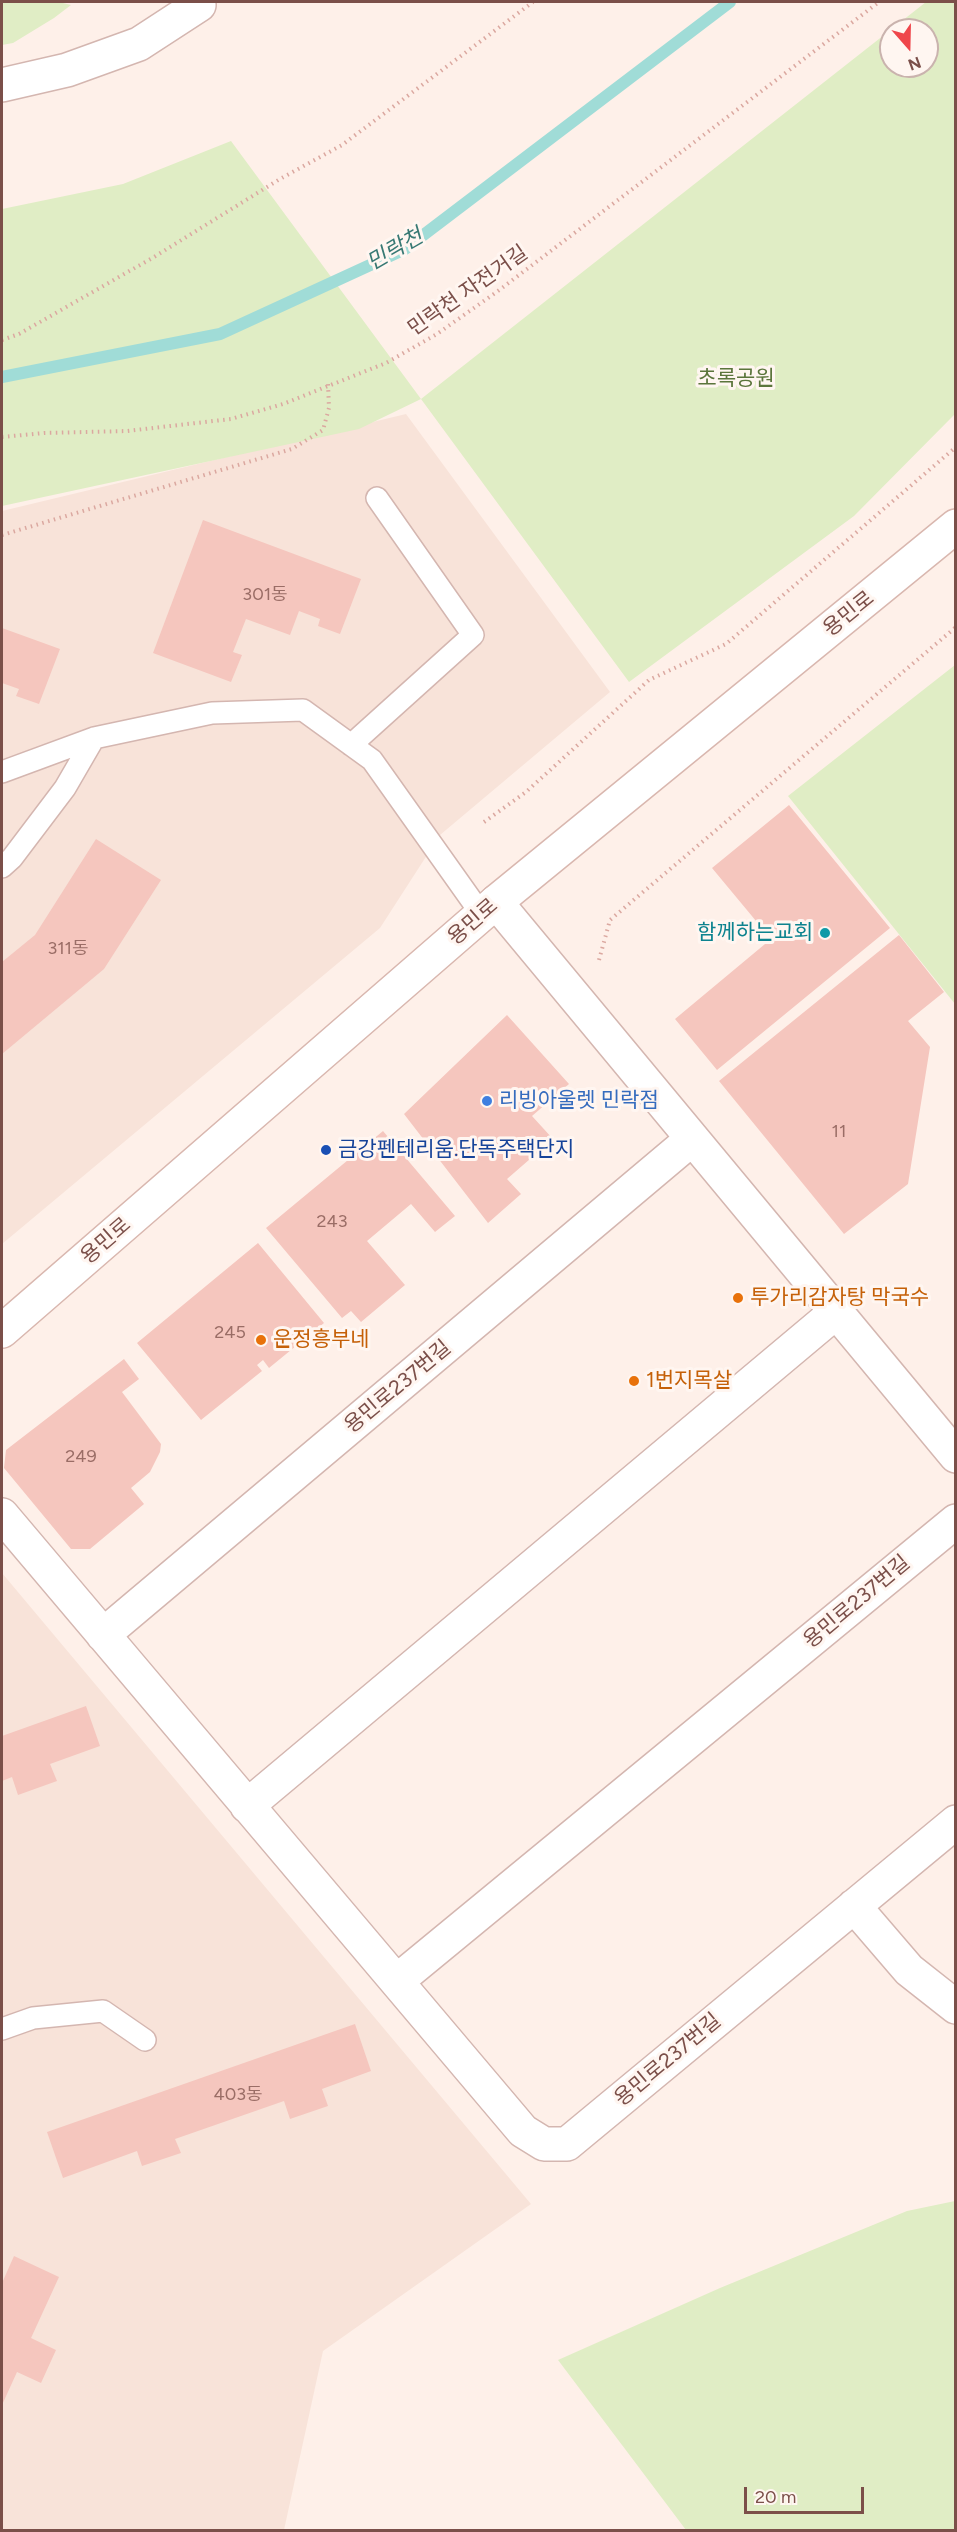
<!DOCTYPE html>
<meta charset="utf-8">
<style>
body{margin:0}
#map{position:relative;width:957px;height:2532px;overflow:hidden;background:#fef0e9;font-family:Figtree,sans-serif}
canvas{display:block}
.frame{position:absolute;inset:0;border:3px solid #7b4f49;pointer-events:none}
.north{position:absolute;left:879px;top:18px;width:60px;height:60px;box-sizing:border-box;background:#fff6f1;border:2px solid #cab3ae;border-radius:50%;rotate:160deg;font-size:16px;font-weight:700;line-height:24px;text-align:center;color:#7b4f49}
.north::after{content:'';display:block;margin:auto;width:21px;height:27px;background:#ef464b;clip-path:polygon(50% 0,100% 100%,50% 72%,0 100%)}
.scale{position:absolute;left:744px;top:2487px;width:120px;height:27px;box-sizing:border-box;border:3px solid #7b4f49;border-top:0;padding-left:8px;font-size:18px;line-height:21px;white-space:nowrap;color:#7b4f49;-webkit-text-stroke:4px #fff6f1;paint-order:stroke}
</style>
<div id="map">
<canvas width="957" height="2532"></canvas>
<div class="frame"></div>
<div class="north">N</div>
<div class="scale">20 m</div>
</div>
<script>
const ctx = document.querySelector('canvas').getContext('2d');
ctx.lineJoin = 'round';
function paint(path, color) { ctx.fillStyle = color; ctx.fill(path, 'evenodd'); }
const toPath = rows => new Path2D(rows.map(r => 'M' + r).join(''));
function strokePath(path, color, width, dash) { ctx.strokeStyle = color; ctx.lineWidth = width; ctx.lineCap = dash ? 'butt' : 'round'; ctx.setLineDash(dash || []); ctx.stroke(path); }
function drawText(font, color, halo, rows, align = 'center') {
  ctx.font = font + ' Figtree,"Noto Sans KR",sans-serif'; ctx.lineWidth = 6; ctx.setLineDash([]); ctx.textBaseline = 'middle'; ctx.strokeStyle = halo; ctx.fillStyle = color; for (const [text, x, y, turn = 0] of rows) {
    ctx.save(); ctx.translate(x, y); ctx.rotate((+turn || 0) * Math.PI / 180); ctx.textAlign = isNaN(turn) ? turn : align; if (halo) ctx.strokeText(text, 0, 0); ctx.fillText(text, 0, 0); ctx.restore();
  }
}
paint(toPath([
 [406,414,610,692,440,835,380,928,2,1244,2,511],
 [2,1573,531,2204,323,2351,284,2530,2,2530]
]), '#f8e3d9');
paint(toPath([
 [2,2,59,2,71,5,54,18,13,43,2,45],
 [926,2,955,2,955,414,854,516,629,682,421,399,359,429,2,506,2,209,123,184,231,141,421,399],
 [891,30,927,30,927,66,891,66],
 [955,665,955,1004,788,796],
 [955,2201,955,2530,686,2530,558,2360,720,2288,907,2211]
]), '#e0edc5');
strokePath(toPath([
 [2,377,220,334,405,249,730,2]
]), '#a0dcd7', 12);
paint(toPath([
 [203,520,361,579,340,634,318,626,320,619,299,611,290,635,246,619,233,652,242,655,231,682,153,653],
 [2,628,60,649,39,704,16,696,19,689,2,683],
 [789,805,890,928,717,1070,675,1019,771,939,712,868],
 [96,839,161,880,104,969,2,1054,2,962,35,935],
 [899,935,944,992,908,1021,930,1047,908,1184,844,1234,719,1081],
 [507,1015,569,1084,532,1116,553,1139,507,1179,521,1194,488,1223,404,1114],
 [383,1131,455,1216,435,1232,411,1204,367,1241,405,1285,361,1322,351,1311,342,1318,266,1228],
 [258,1243,324,1323,269,1368,263,1360,257,1365,262,1371,201,1420,137,1343],
 [124,1359,139,1379,122,1392,161,1444,160,1452,150,1472,131,1488,144,1504,90,1549,71,1549,4,1468,6,1450],
 [86,1706,100,1746,50,1764,57,1781,18,1795,12,1777,2,1781,2,1736],
 [355,2024,371,2071,322,2089,328,2106,290,2119,284,2101,175,2139,181,2153,142,2166,137,2151,63,2178,47,2132],
 [14,2256,59,2277,31,2338,56,2350,41,2383,17,2372,2,2405,2,2283]
]), '#f5c6be');
const lane = toPath([
 [351,745,473,635,377,498],
 [2,772,94,738,212,713,303,710,372,760,482,915],
 [2,867,12,858,65,788,94,738],
 [2,2029,33,2018,103,2011,145,2040]
]);
const street = toPath([
 [2,85,67,70,139,44,199,5],
 [496,902,956,1456],
 [2,1515,523,2131,544,2144,567,2144,956,1822],
 [103,1635,692,1139],
 [247,1806,836,1312],
 [854,1906,909,1970,956,2007],
 [397,1981,956,1521]
]);
const secondary = toPath([
 [2,1331,496,902,956,526]
]);
strokePath(lane, '#d4b6b0', 24);
strokePath(street, '#d4b6b0', 36);
strokePath(secondary, '#d9b7af', 36);
strokePath(toPath([
 [2,340,19,334,154,257,280,179,342,145,533,2],
 [2,437,44,433,127,431,231,419,283,404,386,363,437,334,498,291,879,2],
 [2,535,292,449,323,430,329,408,328,384],
 [484,822,526,792,649,680,726,644,956,447],
 [599,960,610,920,956,627]
]), '#dba8a0', 4, [1.5, 4.5]);
strokePath(lane, '#fff', 21);
strokePath(street, '#fff', 33);
strokePath(secondary, '#fff', 33);
for (const [x, y, r, color] of [
 [825,933,6,"#0f9aa8"],
 [487,1101,6,"#3f7fe0"],
 [326,1150,6,"#1a4fb4"],
 [738,1298,6,"#e8710a"],
 [261,1340,6,"#e8710a"],
 [634,1381,6,"#e8710a"]
]) { const dot = new Path2D(); dot.arc(x, y, r, 0, 2 * Math.PI); ctx.fillStyle = color; ctx.fill(dot); strokePath(dot, '#fff6f1', 2); }
drawText('18px', '#9a6d66', null, [
 ["301동",265,595],
 ["311동",68,949],
 ["11",839,1132],
 ["243",332,1222],
 ["245",230,1333],
 ["249",81,1457],
 ["403동",238,2095]
]);
drawText('21px', '#7b4f49', '#fff6f1', [
 ["민락천 자전거길",468,291,-35],
 ["용민로",849,614,-39],
 ["용민로",473,922,-41],
 ["용민로",106,1241,-41],
 ["용민로237번길",398,1387,-40],
 ["용민로237번길",857,1602,-40],
 ["용민로237번길",668,2060,-40]
]);
drawText('21px', '#5b753b', '#fff6f1', [
 ["초록공원",736,379]
]);
drawText('21px', '#0d838f', '#fff6f1', [
 ["함께하는교회",813,933]
], 'right');
drawText('21px', '#366cbe', '#fff6f1', [
 ["리빙아울렛 민락점",499,1101]
], 'left');
drawText('21px', '#164399', '#fff6f1', [
 ["금강펜테리움.단독주택단지",338,1150]
], 'left');
drawText('21px', '#c56008', '#fff6f1', [
 ["투가리감자탕 막국수",750,1298],
 ["운정흥부네",273,1340],
 ["1번지목살",646,1381]
], 'left');
drawText('italic 22px', '#387974', '#fff6f1', [
 ["민락천",395,250,-30]
]);
</script>
